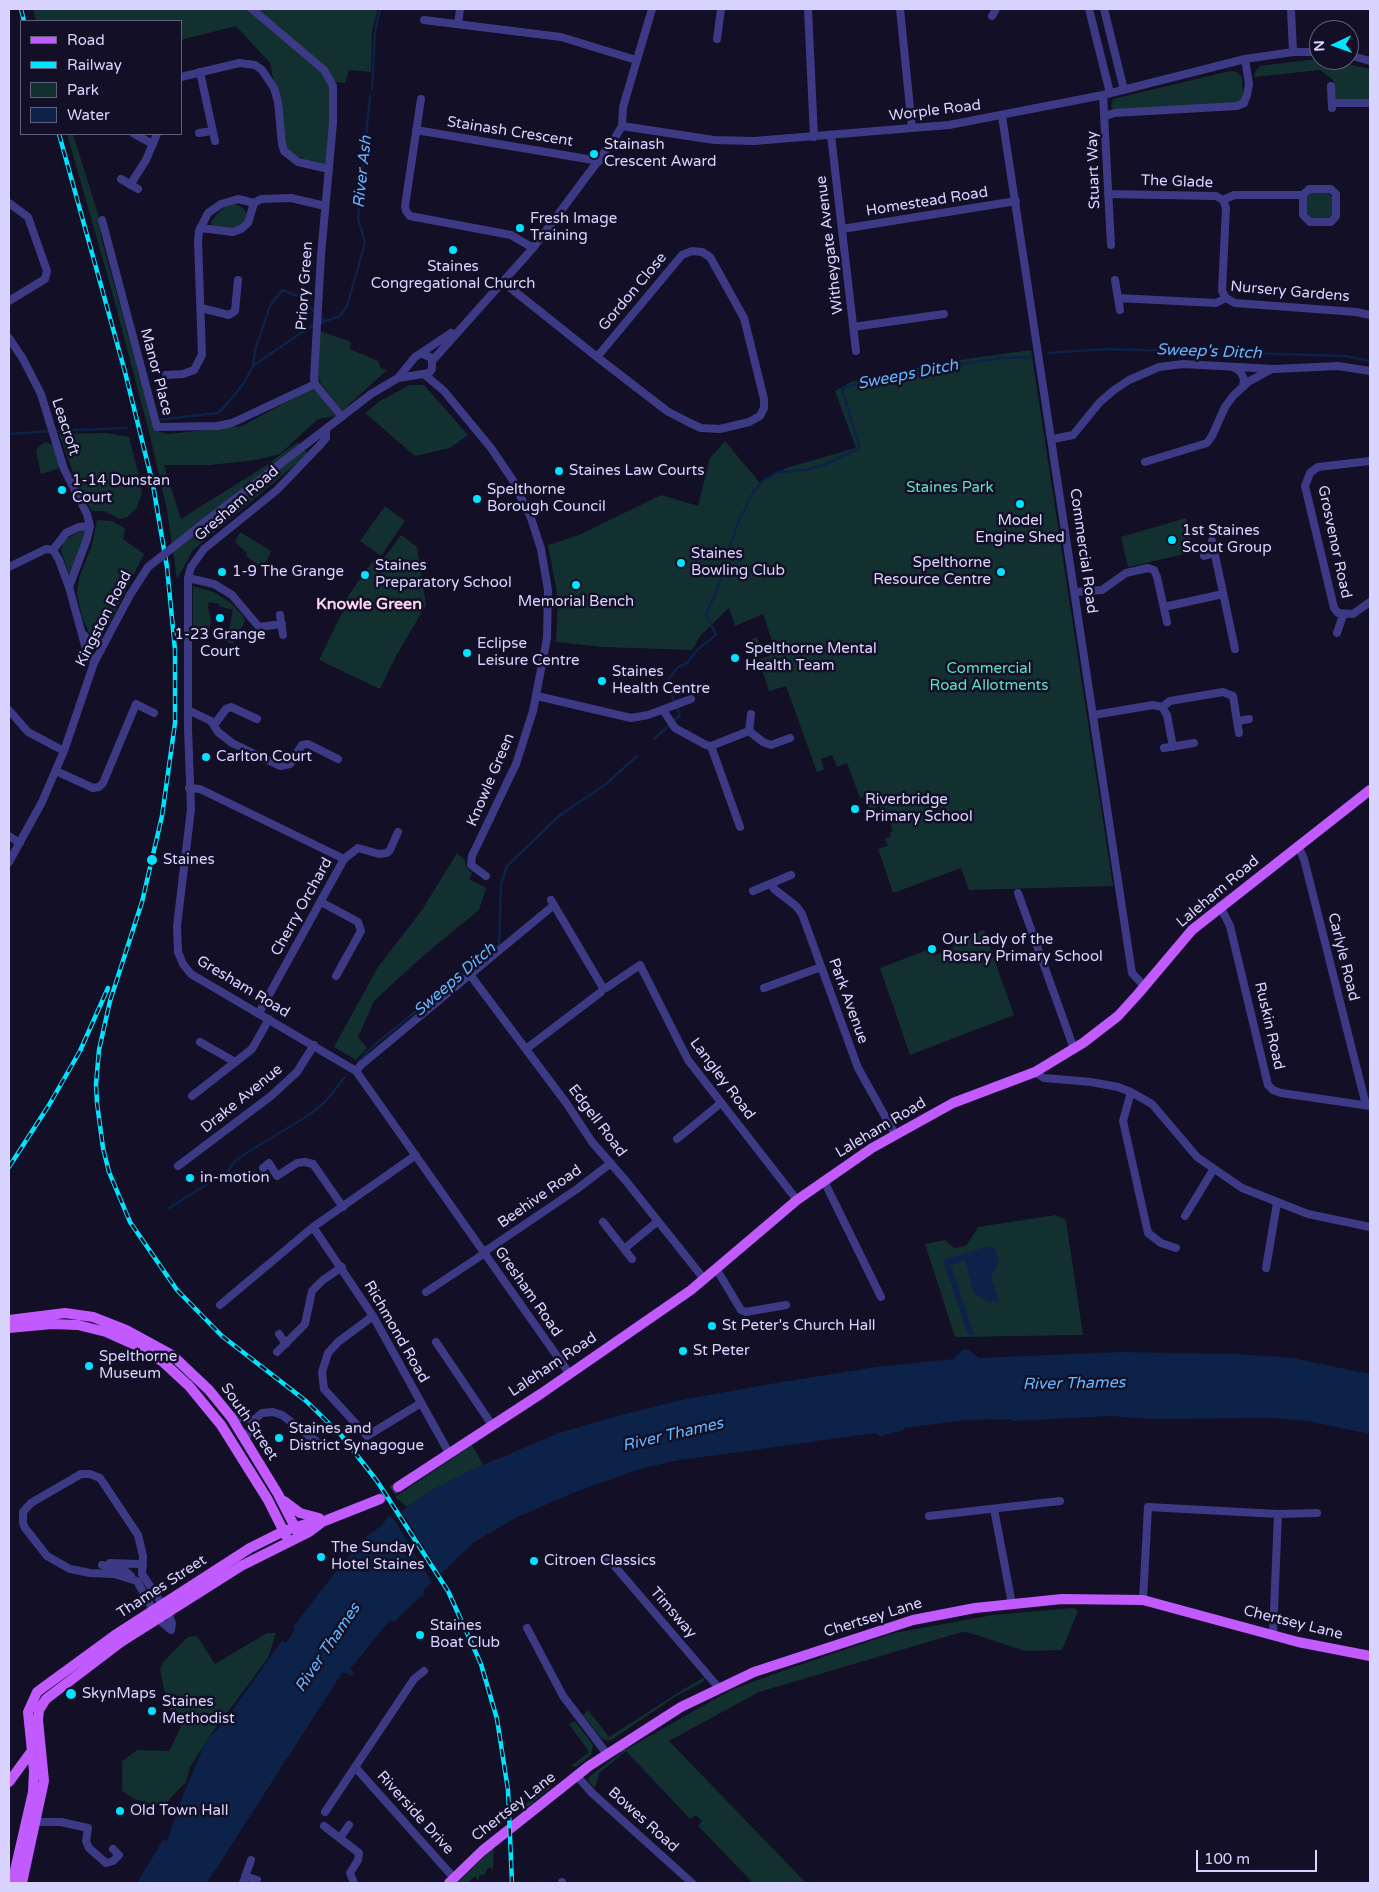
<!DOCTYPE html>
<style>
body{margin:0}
#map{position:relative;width:1379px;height:1892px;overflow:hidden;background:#130f26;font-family:"Varela Round",sans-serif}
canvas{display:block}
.frame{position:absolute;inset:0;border:10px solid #d9d4ff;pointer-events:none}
.legend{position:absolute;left:20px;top:20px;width:162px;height:115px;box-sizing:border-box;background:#130f26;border:1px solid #625e7d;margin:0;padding:6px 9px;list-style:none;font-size:15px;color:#d9d4ff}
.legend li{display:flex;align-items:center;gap:10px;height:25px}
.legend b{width:25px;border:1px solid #625e7d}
.north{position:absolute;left:1309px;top:20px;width:50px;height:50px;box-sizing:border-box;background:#130f26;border:1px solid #625e7d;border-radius:50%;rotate:267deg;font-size:14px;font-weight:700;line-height:20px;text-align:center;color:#d9d4ff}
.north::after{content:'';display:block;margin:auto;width:18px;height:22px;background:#00e5ff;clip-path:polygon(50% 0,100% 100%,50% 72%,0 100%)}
.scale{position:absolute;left:1196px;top:1850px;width:121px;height:22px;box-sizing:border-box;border:2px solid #d9d4ff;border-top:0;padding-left:6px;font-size:15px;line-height:18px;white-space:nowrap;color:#d9d4ff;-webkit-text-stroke:4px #130f26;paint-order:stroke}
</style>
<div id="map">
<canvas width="1379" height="1892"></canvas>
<div class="frame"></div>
<ul class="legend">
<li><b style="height:6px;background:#c25bff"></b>Road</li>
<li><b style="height:6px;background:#00e5ff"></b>Railway</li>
<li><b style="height:14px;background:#12302f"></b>Park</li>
<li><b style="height:14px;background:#0c2248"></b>Water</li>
</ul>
<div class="north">N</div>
<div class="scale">100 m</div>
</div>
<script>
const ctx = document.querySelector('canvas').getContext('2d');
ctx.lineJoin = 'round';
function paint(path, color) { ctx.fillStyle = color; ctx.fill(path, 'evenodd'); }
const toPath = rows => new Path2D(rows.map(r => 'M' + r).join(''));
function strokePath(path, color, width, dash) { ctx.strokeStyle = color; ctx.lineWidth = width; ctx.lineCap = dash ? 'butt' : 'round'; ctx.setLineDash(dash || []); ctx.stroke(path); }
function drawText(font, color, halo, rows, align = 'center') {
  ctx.font = font + ' "Varela Round",sans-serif'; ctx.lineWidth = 5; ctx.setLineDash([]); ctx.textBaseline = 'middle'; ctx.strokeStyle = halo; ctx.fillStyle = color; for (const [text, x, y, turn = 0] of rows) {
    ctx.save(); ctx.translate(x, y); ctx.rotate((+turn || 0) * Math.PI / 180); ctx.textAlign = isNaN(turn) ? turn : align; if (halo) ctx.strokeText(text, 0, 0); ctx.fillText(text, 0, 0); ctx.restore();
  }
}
paint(toPath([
 [33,9,378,9,372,31,371,72,349,70,345,83,328,81,334,109,329,169,284,151,278,102,270,63,236,26,181,40,181,21,36,21],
 [1309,60,1330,60,1370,69,1370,102,1340,102,1335,98,1333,80,1320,70,1254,77,1255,72,1260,66],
 [1230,71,1237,72,1242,77,1243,96,1241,101,1235,105,1114,110,1111,106,1113,99],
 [67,134,73,134,98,214,101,237,151,419,157,431,168,434,242,426,314,387,335,416,318,419,280,454,256,460,210,465,164,465,181,519,265,466,298,442,308,454,193,550,177,579,167,510,150,436,111,288],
 [1327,192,1333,198,1333,214,1327,219,1312,219,1307,212,1306,197,1310,193],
 [236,204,244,209,247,214,245,221,235,229,212,226,211,222,216,215,226,206],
 [320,331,351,342,350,349,378,361,381,368,387,370,342,411,321,384,316,371],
 [1031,350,1113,886,969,890,961,868,893,893,878,849,888,846,885,839,891,836,890,832,893,831,885,808,881,809,880,806,869,810,864,797,860,798,847,763,837,767,832,755,821,759,824,770,817,772,786,686,769,691,759,660,776,653,763,614,735,626,729,608,701,635,692,650,603,647,556,642,558,598,548,545,579,535,661,495,698,506,710,458,725,441,760,483,786,468,856,448,835,391,851,382,952,361],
 [410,385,424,385,468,435,450,448,415,456,365,413,380,401],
 [106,433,129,437,140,480,142,494,136,509,126,518,120,519,104,511,92,511,80,492,59,434],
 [46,442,53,445,60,468,41,474,36,451,40,445],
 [385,506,405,521,381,556,360,541],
 [1186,518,1193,552,1128,567,1121,537],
 [97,520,111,521,125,528,123,539,144,554,110,622,99,638,89,633,82,617,77,593,79,578,92,545],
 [85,529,83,543,73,572,69,574,61,550,64,540],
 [240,532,271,551,263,569,246,556,247,553,235,542],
 [401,535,417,547,426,605,396,656,380,689,319,660,348,601,346,599,374,559,384,558],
 [193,586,214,592,232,604,243,616,245,621,233,644,220,639,222,634,228,635,233,610,219,606,219,604,209,602,208,607,211,622,207,636,193,631],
 [757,637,763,653,753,657,747,641],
 [457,853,464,859,467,868,472,873,469,879,486,888,479,910,423,956,374,1001,358,1037,367,1048,356,1060,334,1047,378,967,422,910],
 [984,930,1014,1015,910,1055,880,968,930,949,933,956,954,947,952,941],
 [1056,1215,1066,1220,1083,1335,955,1337,925,1244,945,1240,954,1248,966,1246,978,1227],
 [472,1445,483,1465,433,1490,407,1507,395,1497],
 [1074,1608,1078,1611,1062,1650,1025,1651,970,1633,962,1632,759,1692,669,1741,806,1883,753,1883,698,1826,702,1821,696,1815,690,1819,626,1751,599,1773,595,1788,588,1781,590,1776,621,1753,620,1751,624,1748,625,1750,731,1690,785,1670,894,1633,993,1615],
 [267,1633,276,1633,268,1658,212,1733,190,1767,186,1782,162,1807,134,1799,122,1791,122,1761,137,1750,169,1751,181,1727,167,1704,160,1669,163,1662,188,1637,197,1636,215,1664],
 [705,1677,703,1682,676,1696,610,1741,602,1739,583,1715,588,1710,609,1737,684,1689],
 [575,1721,593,1745,591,1755,576,1767,571,1766,589,1752,569,1724],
 [552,1782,551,1787,524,1810,524,1805],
 [494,1847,493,1872,492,1868,488,1868,485,1874,479,1876,479,1881,475,1876,468,1883,457,1883]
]), '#12302f');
paint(toPath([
 [986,1247,995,1248,999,1262,991,1277,999,1301,988,1302,974,1293,965,1260,951,1265,974,1335,968,1335,943,1260],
 [962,1350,969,1350,979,1358,1121,1352,1236,1354,1292,1358,1370,1374,1370,1434,1308,1421,1271,1418,1151,1419,1111,1416,1012,1421,1011,1419,967,1420,904,1428,904,1430,880,1436,875,1433,674,1461,640,1469,583,1489,517,1517,473,1543,423,1591,424,1597,420,1597,394,1622,390,1620,350,1669,354,1673,351,1676,347,1673,342,1673,207,1883,137,1883,163,1840,167,1841,183,1795,205,1743,228,1717,282,1640,286,1643,295,1630,293,1627,334,1574,363,1539,381,1526,389,1516,392,1517,433,1490,464,1473,559,1433,617,1416,681,1400,776,1383,876,1367,954,1359]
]), '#0c2248');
paint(toPath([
 [400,1509,441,1575,433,1584,390,1513,392,1514]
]), '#130f26');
strokePath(toPath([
 [372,89,375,31,380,9],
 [320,317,324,321,339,317,347,306,365,243,358,218,370,96],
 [1048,353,1106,349,1345,356,1370,361],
 [253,366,308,328,324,321],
 [157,420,218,413,227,404,244,383,253,366,255,350,270,306,282,290,301,297,316,314],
 [55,431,127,428],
 [9,434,50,431],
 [654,739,680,715,671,694,663,686,678,667,687,663,697,650,716,635,706,614,717,590,737,525,754,491,764,480,778,472,806,470,824,465,858,449,859,446,842,388,880,378,928,369,1002,358,1031,357],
 [358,1062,374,1045,499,945,501,884,507,866,560,815,605,785,637,756],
 [169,1208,228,1171,235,1161,248,1152,309,1115,325,1102,345,1077]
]), '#0c2248', 2.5);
strokePath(toPath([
 [380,1499,398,1487]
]), '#312d47', 10, [10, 5]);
strokePath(toPath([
 [252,9,324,70,333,86,333,123,321,255,314,378,315,384,342,417],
 [808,9,814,137],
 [900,9,912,128],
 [1089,9,1110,93],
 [1104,9,1124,90],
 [1291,9,1293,52],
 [992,16,996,9],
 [424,20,561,37,636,60],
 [458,24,460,9],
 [717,39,721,9],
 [1349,55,1370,61],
 [200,72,215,141],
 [181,77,239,63,255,65,262,70,274,88,278,102,282,144,284,151,298,162,329,169],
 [1331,86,1332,108],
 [1103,95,1111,245],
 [421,99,405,206,406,211,410,216,415,217,511,235,533,248],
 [1332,103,1370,103],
 [1002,116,1132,973,1145,987],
 [1106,116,1114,113,1237,106,1244,103,1247,95,1249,84,1245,59],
 [622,126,714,140,754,141,949,125,1103,95,1245,59,1293,52,1319,52],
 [416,130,599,161],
 [199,133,212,131],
 [134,134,153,144],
 [831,135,856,351],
 [121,179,138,189],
 [130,185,146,160,157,134],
 [1108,194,1216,196,1223,200,1234,195,1303,195,1309,189,1331,189,1336,194,1336,216,1331,222,1310,222,1303,215,1303,195],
 [1223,200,1226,208,1222,291,1226,298],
 [9,203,28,217,47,271,45,279,9,301],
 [102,220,157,427,217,426,232,423,315,384],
 [200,228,233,232,241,229,248,223,254,203],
 [842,229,1016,201],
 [1115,280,1120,310],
 [503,282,597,357,667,411,690,423,701,428,720,429,749,422,760,416,764,408,764,399,744,318,710,257,702,252,692,251,682,255,597,357],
 [1118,298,1216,303,1226,298,1235,303,1356,312,1370,315],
 [201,308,229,315,235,311,238,280],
 [853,327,944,314],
 [9,338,23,359,41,394,64,469,87,514,90,526,87,539,69,587,86,649,94,663],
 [432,361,533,248,613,141,622,126,623,107,652,9],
 [1233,367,1240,371,1244,379,1243,387],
 [166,375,183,374,194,370,202,355,198,241,199,231,208,213,221,204,238,199,254,203,261,199,291,198,325,206],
 [425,375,444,391,491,448,512,479,531,518,541,549,548,590,547,638,533,711,516,764,472,856,471,865,486,876],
 [398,378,415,357,451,333],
 [326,429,326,438,321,444,277,490,204,549,191,567,188,578,188,728,191,809,177,926,178,952,183,964,191,974,356,1071,569,1373],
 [1053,439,1073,435,1100,402,1114,390,1129,380,1159,367,1183,364,1274,369,1338,366,1370,371],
 [1370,461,1318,467,1310,473,1305,486,1334,608,1338,613,1353,614,1370,602],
 [1145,462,1207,443,1212,436,1225,407,1233,396,1248,382,1270,370],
 [205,522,371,394,398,378,429,373,432,369,432,361,430,357,422,354],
 [1212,541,1235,649],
 [1204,556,1214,553],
 [9,567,46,549,53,550],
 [188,578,214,584,232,595,259,627,282,624],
 [69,587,59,560,53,550,66,533,79,527,90,526],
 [1075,592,1102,590,1126,573,1148,568,1154,570,1157,577,1167,622],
 [1164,607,1223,594],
 [280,615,283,635],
 [82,633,91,642,104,643],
 [1337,633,1343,615],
 [537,696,631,718,648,715,691,699],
 [1162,707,1167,715,1173,747],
 [9,710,28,732,64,751],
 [188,710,211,721,218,732,232,743,280,766,290,764,302,745,308,744,338,759],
 [663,710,675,728,706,745,711,746,749,731],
 [751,714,749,731,763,742,771,745,790,738],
 [1094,715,1153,705,1162,707,1170,701,1223,692,1233,696,1239,733],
 [1238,721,1249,719],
 [214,725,226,709,231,707,257,719],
 [711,746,740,827],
 [1164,748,1194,743],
 [56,771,93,788,99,787,103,783,136,704,154,713],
 [189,788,200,789,344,859,259,1013],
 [9,836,20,843],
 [1298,846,1304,859,1366,1105],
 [344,859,358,848,379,854,387,853,390,850,398,832],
 [9,862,42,802,64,751,94,663,130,595],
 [772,884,774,889,796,906,802,914,858,1068,895,1134],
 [753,891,791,875],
 [1018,893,1074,1049],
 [551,900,603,988],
 [321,902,358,922,361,931,336,976],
 [1220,906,1230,926,1268,1085,1273,1090,1281,1093,1370,1106],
 [471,976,567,1104,592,1142,626,1181,704,1279],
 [764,988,821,967],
 [200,1042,235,1062],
 [526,1049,601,992,603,988,606,988,640,965,688,1060,797,1200],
 [356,1071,361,1065,554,905],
 [1035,1072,1044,1078,1091,1082,1118,1087,1131,1092,1152,1104,1197,1157,1242,1188,1308,1214,1370,1227],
 [1131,1092,1123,1121,1148,1233,1161,1243,1176,1248],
 [192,1096,252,1049,269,1019],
 [677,1139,721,1103],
 [178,1166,271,1096,297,1072,314,1045],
 [263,1168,269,1163,277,1176,297,1163,305,1162,313,1164,343,1207],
 [824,1181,881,1297],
 [1185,1216,1213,1170],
 [603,1222,632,1259],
 [313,1227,373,1316,449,1453],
 [624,1249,658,1221],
 [484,1252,577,1189,611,1163],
 [1266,1268,1277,1203],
 [717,1270,741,1310,746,1312,786,1305],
 [426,1292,485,1253],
 [220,1305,313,1227,416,1155],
 [373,1316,338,1342,328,1353,322,1372,324,1389,367,1436,421,1403],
 [279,1334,286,1344],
 [436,1342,492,1425],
 [277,1352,305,1324,312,1291,323,1280,342,1267],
 [231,1417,254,1420],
 [245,1441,254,1420,262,1413,273,1412,282,1415,321,1445],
 [81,1474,90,1474,100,1478,138,1535,143,1556,142,1574,168,1613,172,1623,171,1630,158,1619,137,1581,114,1574,90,1573,70,1569,47,1556,25,1528,23,1523,23,1512,31,1503,81,1474],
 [994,1509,1012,1604],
 [1278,1514,1317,1513],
 [929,1516,1060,1501],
 [606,1556,718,1687],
 [110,1563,138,1564,143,1566],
 [102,1565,123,1569,131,1576],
 [1143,1600,1148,1507,1278,1514,1273,1634],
 [527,1628,563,1696,607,1754],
 [355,1767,454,1878],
 [577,1776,592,1793,692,1883],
 [325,1812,414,1679,424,1671],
 [32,1822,61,1822,88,1828,86,1841,89,1848,106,1863,113,1861,119,1855,113,1849],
 [324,1826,359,1853,358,1860,350,1873,354,1883],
 [340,1838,349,1825],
 [245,1876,257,1880],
 [562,1882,562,1883],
 [243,1883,251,1860]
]), '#3d3a85', 8);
strokePath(toPath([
 [9,1320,65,1313,93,1317,126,1330,172,1355,209,1390,231,1417,278,1494,298,1533],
 [9,1328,52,1324,78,1325,106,1332,135,1345,163,1362,189,1386,221,1425,268,1500,286,1536],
 [398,1487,542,1393,691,1290,797,1200,872,1148,953,1103,1035,1072,1083,1043,1118,1016,1138,994,1192,930,1370,790],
 [284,1501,300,1513,319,1518],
 [9,1782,31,1752],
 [12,1883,33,1792,34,1771,28,1712,37,1692,115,1635,250,1548,284,1531,306,1524,322,1522,380,1499],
 [22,1883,44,1781,38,1720,39,1710,46,1699,121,1642,241,1566,309,1532,321,1523],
 [449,1883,482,1851,589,1766,681,1707,754,1672,913,1620,975,1608,1062,1599,1143,1600,1298,1642,1370,1656]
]), '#c25bff', 10);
const rail = toPath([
 [21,9,24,21],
 [59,134,125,372,153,485,167,567,175,650,175,723,162,816,142,902,110,1001,99,1050,96,1084,97,1103,103,1148,109,1172,130,1222,177,1290,222,1336,306,1401,341,1435,377,1481,448,1591,481,1664,497,1719,508,1790,512,1883],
 [9,1167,49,1105,80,1051,108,988]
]);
strokePath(rail, '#00e5ff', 4.5);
strokePath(rail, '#130f26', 2.5, [8]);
strokePath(toPath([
 [130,595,148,567,205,522]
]), '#3d3a85', 8);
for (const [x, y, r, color] of [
 [594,154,5,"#00e5ff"],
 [520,228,5,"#00e5ff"],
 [453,250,5,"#00e5ff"],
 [559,471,5,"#00e5ff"],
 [62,490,5,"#00e5ff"],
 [477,499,5,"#00e5ff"],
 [1020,504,5,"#00e5ff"],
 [1172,540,5,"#00e5ff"],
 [681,563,5,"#00e5ff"],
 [222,572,5,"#00e5ff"],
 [1001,572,5,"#00e5ff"],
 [365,575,5,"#00e5ff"],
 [576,585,5,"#00e5ff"],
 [220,618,5,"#00e5ff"],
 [467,653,5,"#00e5ff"],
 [735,658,5,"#00e5ff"],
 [602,681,5,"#00e5ff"],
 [206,757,5,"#00e5ff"],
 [855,809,5,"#00e5ff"],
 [152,860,6,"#00e5ff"],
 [932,949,5,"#00e5ff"],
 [190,1178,5,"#00e5ff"],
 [712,1326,5,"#00e5ff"],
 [683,1351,5,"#00e5ff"],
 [89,1366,5,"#00e5ff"],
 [279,1438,5,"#00e5ff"],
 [321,1557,5,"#00e5ff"],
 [534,1561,5,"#00e5ff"],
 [420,1635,5,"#00e5ff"],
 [71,1694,6,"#00e5ff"],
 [152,1711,5,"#00e5ff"],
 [120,1811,5,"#00e5ff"]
]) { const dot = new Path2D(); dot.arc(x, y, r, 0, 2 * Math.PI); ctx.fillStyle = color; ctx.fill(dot); strokePath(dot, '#130f26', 2); }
drawText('15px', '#d9d4ff', '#130f26', [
 ["Worple Road",935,111,-7],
 ["Stainash Crescent",510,132,9],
 ["Stuart Way",1094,170,-92],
 ["The Glade",1177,182,2],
 ["Homestead Road",927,202,-9],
 ["Witheygate Avenue",830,245,-97],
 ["Priory Green",305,286,-86],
 ["Gordon Close",633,292,-50],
 ["Nursery Gardens",1290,292,5],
 ["Manor Place",156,372,75],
 ["Leacroft",65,427,72],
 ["Gresham Road",237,504,-41],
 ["Grosvenor Road",1334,542,78],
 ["Commercial Road",1083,551,82],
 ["Kingston Road",104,619,-63],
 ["Knowle Green",491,780,-67],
 ["Laleham Road",1218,892,-40],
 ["Cherry Orchard",302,907,-61],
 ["Carlyle Road",1343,957,76],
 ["Gresham Road",243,987,31],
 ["Park Avenue",848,1001,70],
 ["Ruskin Road",1269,1026,77],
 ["Langley Road",722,1079,53],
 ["Drake Avenue",242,1099,-39],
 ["Edgell Road",597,1121,53],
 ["Laleham Road",881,1128,-31],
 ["Beehive Road",540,1197,-35],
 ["Gresham Road",528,1292,55],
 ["Richmond Road",396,1332,60],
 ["Laleham Road",553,1365,-34],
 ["South Street",249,1422,56],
 ["Thames Street",162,1587,-33],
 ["Timsway",673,1613,49],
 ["Chertsey Lane",873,1618,-17],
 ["Chertsey Lane",1293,1623,14],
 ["Chertsey Lane",514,1807,-38],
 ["Riverside Drive",415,1813,48],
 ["Bowes Road",643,1820,42]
]);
drawText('15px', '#d9d4ff', '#130f26', [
 ["Stainash",604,145],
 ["Crescent Award",604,162],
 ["Fresh Image",530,219],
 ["Training",530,236],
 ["Staines",453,267,"center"],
 ["Congregational Church",453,284,"center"],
 ["Staines Law Courts",569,471],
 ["1-14 Dunstan",72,481],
 ["Court",72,498],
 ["Spelthorne",487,490],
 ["Borough Council",487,507],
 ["Model",1020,521,"center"],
 ["Engine Shed",1020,538,"center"],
 ["1st Staines",1182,531],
 ["Scout Group",1182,548],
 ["Staines",691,554],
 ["Bowling Club",691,571],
 ["Spelthorne",991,563,"right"],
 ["Resource Centre",991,580,"right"],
 ["Staines",375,566],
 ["Preparatory School",375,583],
 ["1-9 The Grange",232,572],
 ["Memorial Bench",576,602,"center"],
 ["1-23 Grange",220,635,"center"],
 ["Court",220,652,"center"],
 ["Eclipse",477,644],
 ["Leisure Centre",477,661],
 ["Spelthorne Mental",745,649],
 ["Health Team",745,666],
 ["Staines",612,672],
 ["Health Centre",612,689],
 ["Carlton Court",216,757],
 ["Riverbridge",865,800],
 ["Primary School",865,817],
 ["Staines",163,860],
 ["Our Lady of the",942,940],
 ["Rosary Primary School",942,957],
 ["in-motion",200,1178],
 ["St Peter's Church Hall",722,1326],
 ["St Peter",693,1351],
 ["Spelthorne",99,1357],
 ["Museum",99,1374],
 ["Staines and",289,1429],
 ["District Synagogue",289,1446],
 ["The Sunday",331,1548],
 ["Hotel Staines",331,1565],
 ["Citroen Classics",544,1561],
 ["Staines",430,1626],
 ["Boat Club",430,1643],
 ["SkynMaps",82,1694],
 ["Staines",162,1702],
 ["Methodist",162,1719],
 ["Old Town Hall",130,1811]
], 'left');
drawText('15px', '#5fe0c0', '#130f26', [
 ["Staines Park",950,488],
 ["Commercial",989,669],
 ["Road Allotments",989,686]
]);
drawText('italic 16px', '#62b6ff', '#130f26', [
 ["River Ash",363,172,-84],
 ["Sweep's Ditch",1209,352,2],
 ["Sweeps Ditch",908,375,-11],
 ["Sweeps Ditch",455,980,-41],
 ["River Thames",1074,1384,-1],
 ["River Thames",673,1435,-13],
 ["River Thames",328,1648,-56]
]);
drawText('bold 16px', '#ffd6f0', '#130f26', [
 ["Knowle Green",369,605]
]);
</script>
